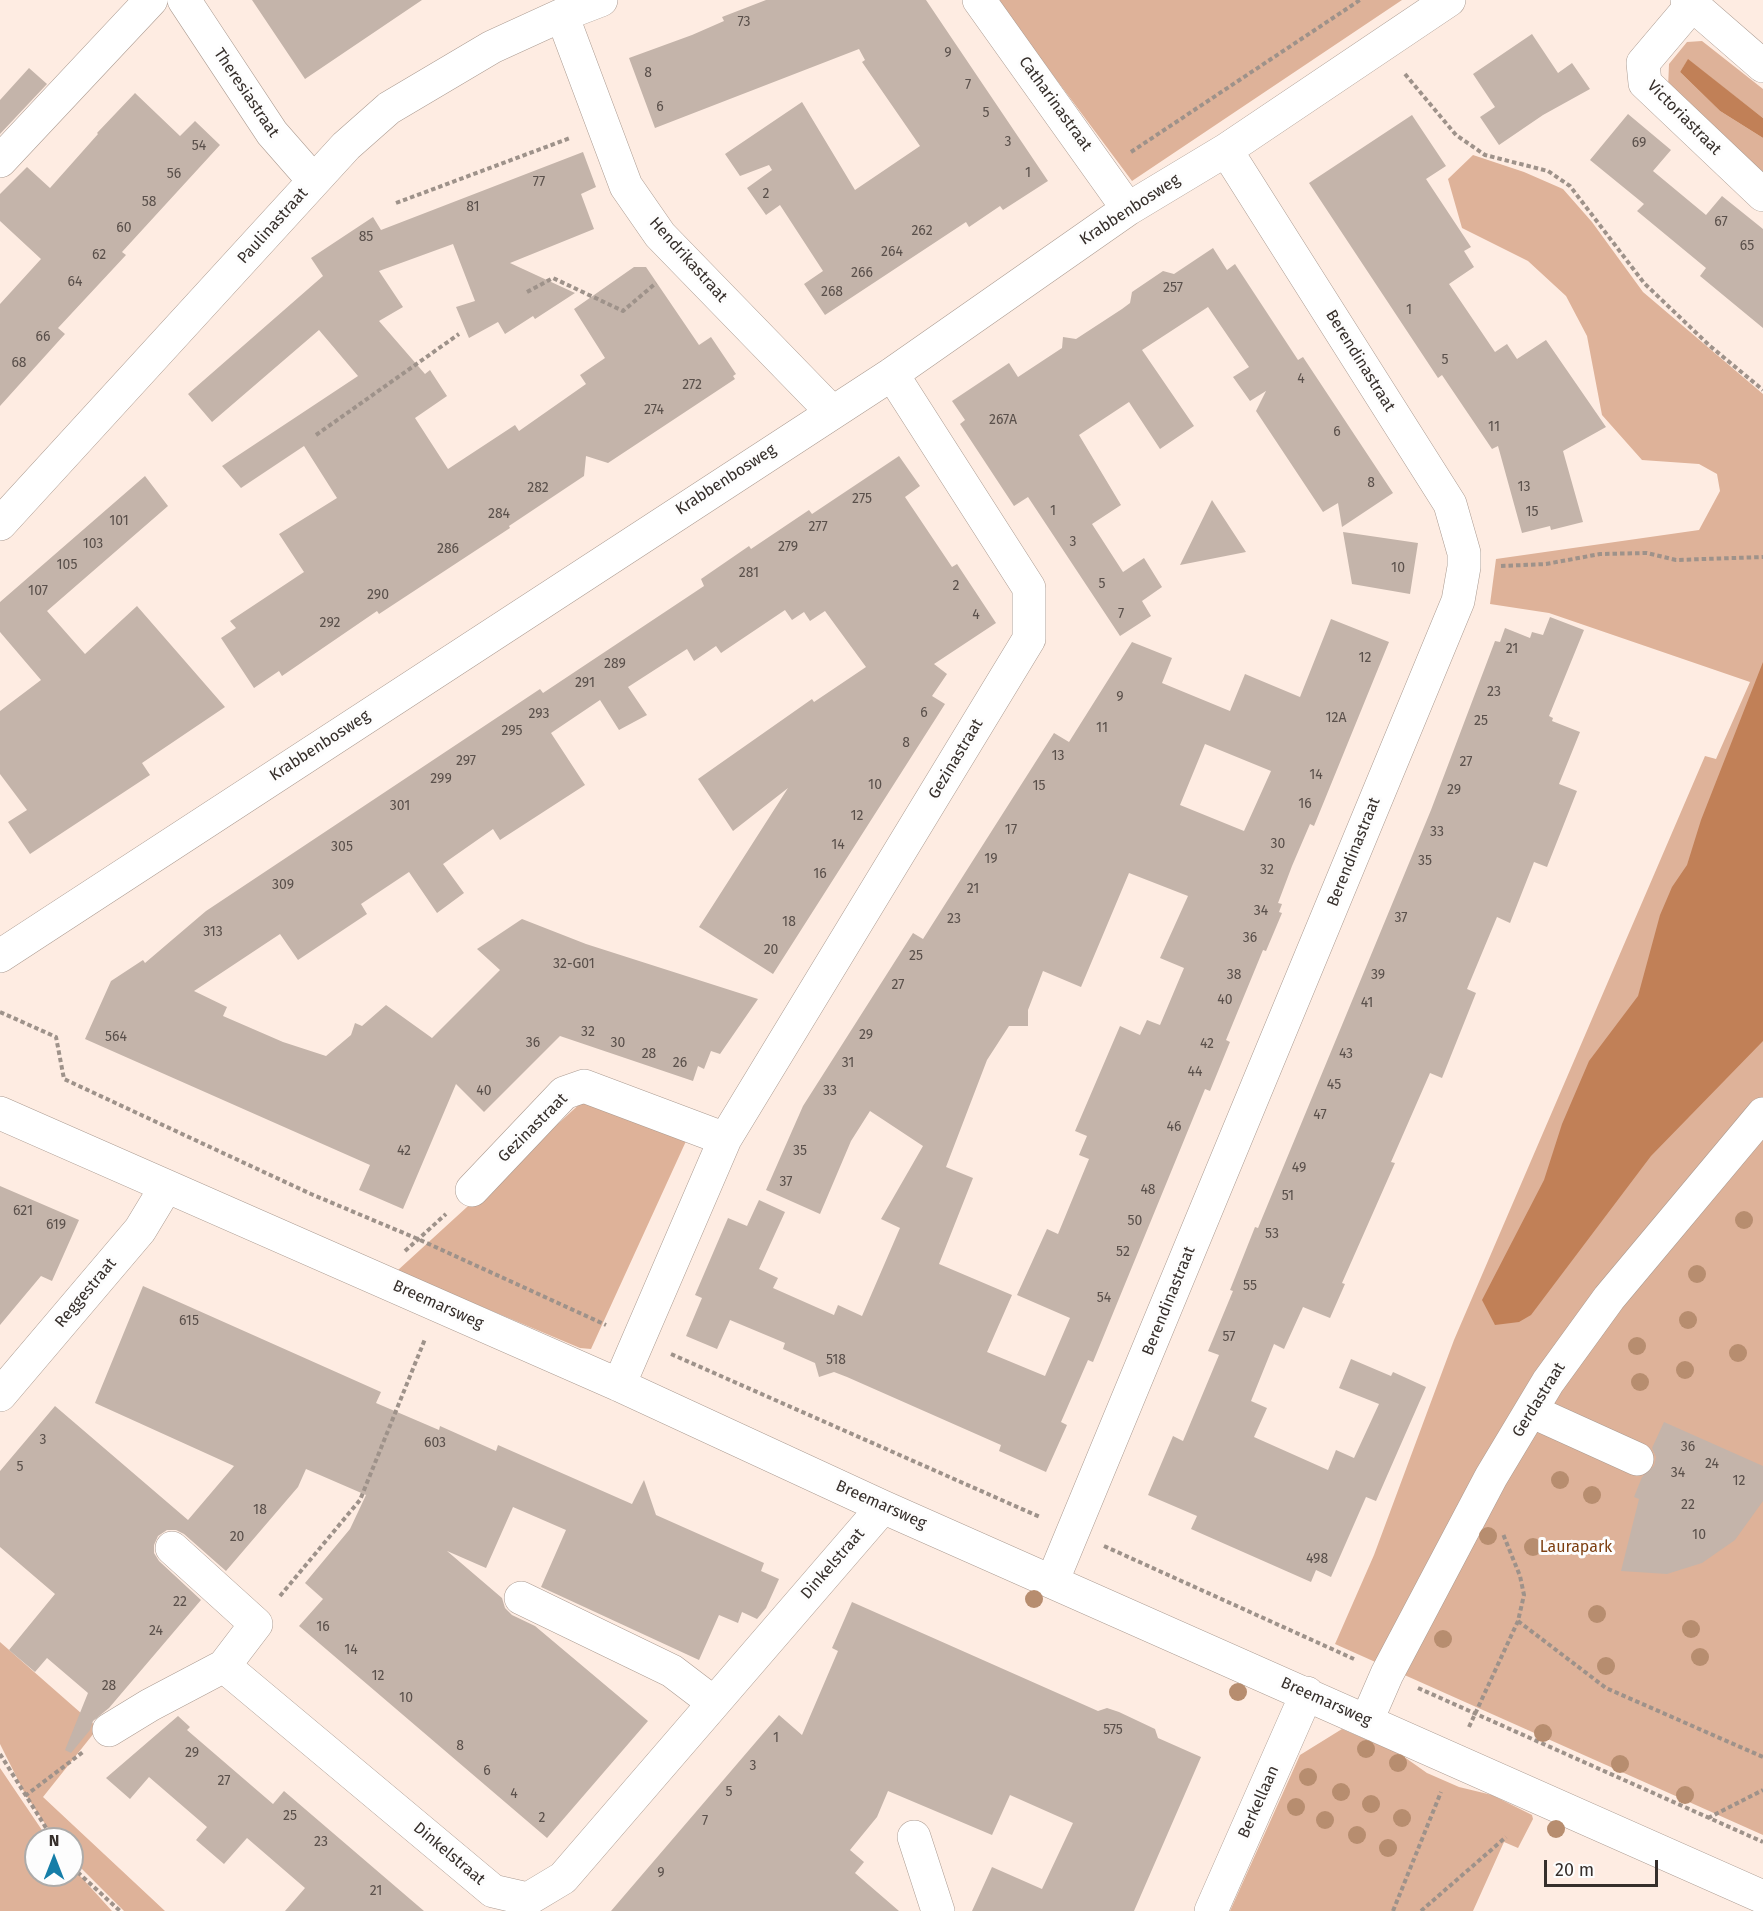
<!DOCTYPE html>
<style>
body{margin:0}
#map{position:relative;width:1763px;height:1911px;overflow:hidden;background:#feece2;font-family:"Fira Sans",sans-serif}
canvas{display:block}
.north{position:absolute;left:24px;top:1827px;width:60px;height:60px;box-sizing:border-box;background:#fdfdfd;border:2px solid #adaba9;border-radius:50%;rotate:0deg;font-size:16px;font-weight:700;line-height:24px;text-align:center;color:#362f2b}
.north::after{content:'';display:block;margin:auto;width:21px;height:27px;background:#167ea8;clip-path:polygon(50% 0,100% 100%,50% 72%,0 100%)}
.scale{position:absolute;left:1544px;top:1860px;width:114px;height:27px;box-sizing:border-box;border:3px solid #362f2b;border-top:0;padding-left:8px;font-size:18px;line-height:21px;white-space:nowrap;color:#362f2b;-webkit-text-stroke:4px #fdfdfd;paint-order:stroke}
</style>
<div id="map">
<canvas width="1763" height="1911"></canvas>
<div class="north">N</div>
<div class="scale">20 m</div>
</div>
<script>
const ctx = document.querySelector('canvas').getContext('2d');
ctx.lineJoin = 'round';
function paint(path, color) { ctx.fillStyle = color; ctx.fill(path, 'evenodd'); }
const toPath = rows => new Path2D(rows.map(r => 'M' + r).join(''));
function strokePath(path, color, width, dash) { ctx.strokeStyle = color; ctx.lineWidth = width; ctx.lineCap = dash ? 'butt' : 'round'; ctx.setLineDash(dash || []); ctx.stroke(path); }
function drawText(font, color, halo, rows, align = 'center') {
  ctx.font = font + ' "Fira Sans",sans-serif'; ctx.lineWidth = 6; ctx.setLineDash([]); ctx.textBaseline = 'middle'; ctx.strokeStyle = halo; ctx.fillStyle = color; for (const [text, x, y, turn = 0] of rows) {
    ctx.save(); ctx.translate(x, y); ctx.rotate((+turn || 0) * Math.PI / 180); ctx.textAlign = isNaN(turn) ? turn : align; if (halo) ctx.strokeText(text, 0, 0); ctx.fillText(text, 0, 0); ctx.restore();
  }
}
paint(toPath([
 [997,0,1402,0,1132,181],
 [1702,41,1763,89,1763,118,1688,60,1680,72,1720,111,1763,138,1763,178,1668,88,1669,64,1687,42],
 [1473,155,1524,172,1563,189,1592,222,1643,292,1763,394,1763,1835,1335,1644,1374,1555,1454,1340,1705,756,1716,759,1750,682,1549,613,1490,604,1496,559,1699,530,1720,491,1717,474,1699,464,1642,460,1602,415,1587,336,1566,296,1528,261,1462,228,1448,179],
 [584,1100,687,1139,591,1349,580,1348,397,1271],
 [0,1642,98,1728,43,1797,165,1911,124,1911,72,1859,72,1839,55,1839,24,1792,0,1744],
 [1342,1729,1400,1754,1427,1773,1459,1787,1492,1795,1532,1815,1533,1819,1518,1848,1504,1842,1473,1911,1230,1911,1300,1755],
 [0,1768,48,1839,36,1839,36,1875,72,1875,72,1867,112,1911,0,1911]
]), '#deb299');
paint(toPath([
 [1688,59,1763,118,1763,138,1720,111,1680,72],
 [1763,662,1763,1041,1651,1156,1531,1315,1519,1322,1495,1325,1482,1300,1544,1180,1562,1124,1589,1061,1638,996,1660,915,1672,887,1687,865,1701,820]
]), '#c18057');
paint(toPath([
 [252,0,422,0,305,79],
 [766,0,926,0,1048,181,1003,210,1000,206,969,227,966,222,825,315,804,284,823,271,780,205,766,215,747,188,772,170,769,165,740,176,725,154,802,102,855,190,920,146,862,62,865,60,859,49,655,128,629,58,692,35,724,21,722,17],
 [1532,34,1558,73,1572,63,1590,89,1543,115,1499,145,1480,117,1495,107,1473,74],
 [29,68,47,84,0,134,0,100],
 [135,93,180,136,195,121,220,145,122,252,126,255,58,328,65,334,0,406,0,304,41,259,0,221,0,194,27,167,50,188,98,134,97,133],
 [1628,114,1671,150,1653,171,1706,215,1722,196,1763,229,1763,328,1700,276,1706,268,1637,211,1644,204,1590,160],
 [1412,115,1446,166,1426,179,1471,247,1464,251,1474,267,1449,284,1495,352,1507,344,1517,359,1546,340,1606,427,1563,451,1583,522,1551,530,1550,526,1522,533,1498,446,1492,449,1442,375,1438,378,1309,183],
 [583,152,596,187,581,194,594,229,510,263,575,293,535,319,533,316,505,334,498,322,469,338,456,307,475,301,453,244,379,271,403,307,379,321,425,374,430,370,447,396,415,418,448,469,515,425,519,431,586,384,580,375,605,358,574,309,634,267,646,267,699,345,711,337,736,374,733,376,735,379,608,463,586,456,584,476,509,526,510,528,379,614,377,611,282,676,279,671,254,688,221,638,236,628,230,621,304,572,279,534,337,498,304,446,241,488,222,466,358,376,319,330,212,422,188,394,323,276,311,258,373,217,381,230],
 [1213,248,1227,270,1235,264,1298,360,1303,357,1393,493,1342,527,1338,503,1323,512,1256,411,1266,391,1250,401,1233,377,1249,367,1208,307,1142,350,1194,426,1160,449,1129,402,1079,435,1121,505,1092,524,1123,572,1144,558,1162,587,1142,601,1151,616,1120,636,1028,497,1014,506,960,424,965,420,952,401,1009,363,1018,377,1062,348,1063,337,1076,339,1122,309,1130,303,1132,292,1163,271,1174,274],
 [899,456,920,486,905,497,952,567,957,564,996,623,934,664,947,674,932,696,945,704,773,974,699,927,788,788,733,831,698,779,812,699,814,702,866,667,825,611,810,621,804,612,792,620,785,610,721,653,716,646,694,661,687,649,628,687,647,715,619,730,600,700,551,733,585,785,500,840,493,829,443,864,464,893,437,913,409,872,361,904,367,914,298,960,280,934,194,991,227,1007,223,1016,283,1042,326,1056,351,1035,355,1023,362,1026,386,1005,432,1038,500,970,477,949,522,919,586,944,758,999,720,1054,711,1051,704,1069,698,1066,693,1081,560,1036,484,1112,456,1084,403,1209,359,1190,370,1165,85,1039,111,981,143,960,145,963,206,911,540,689,543,693,704,586,701,579,749,546,751,549,809,510,812,514],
 [145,476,168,506,47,611,85,654,137,606,225,707,142,763,150,775,30,854,8,822,27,810,0,774,0,711,41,680,0,632,0,602],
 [1212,500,1246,552,1180,565],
 [1343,532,1418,543,1410,594,1352,584],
 [1550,617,1584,630,1549,716,1553,718,1552,721,1580,732,1559,784,1577,791,1547,867,1534,862,1510,923,1497,917,1467,989,1476,993,1442,1078,1430,1073,1391,1162,1395,1163,1342,1283,1345,1284,1330,1318,1303,1307,1284,1349,1274,1344,1251,1401,1267,1408,1254,1437,1328,1470,1336,1450,1354,1458,1379,1404,1339,1388,1351,1359,1391,1376,1393,1372,1426,1387,1376,1501,1366,1497,1331,1577,1316,1570,1311,1582,1191,1529,1197,1516,1148,1495,1173,1436,1183,1441,1219,1355,1208,1351,1233,1291,1230,1290,1255,1227,1258,1228,1431,810,1495,641,1500,642,1505,628,1530,638,1532,632,1543,635],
 [1331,619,1389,642,1314,826,1310,824,1292,866,1278,903,1282,904,1279,912,1282,913,1266,951,1263,950,1226,1040,1230,1042,1210,1091,1205,1089,1093,1362,1088,1360,1061,1422,1067,1425,1046,1472,999,1451,1001,1445,847,1377,834,1372,819,1377,815,1363,783,1349,785,1343,730,1320,717,1349,686,1336,702,1298,695,1295,728,1218,747,1226,759,1200,785,1212,759,1269,778,1278,773,1288,834,1315,838,1305,862,1316,900,1228,881,1219,923,1146,870,1111,851,1141,820,1214,766,1190,803,1106,913,933,923,939,1054,733,1069,742,1132,642,1172,658,1162,683,1230,711,1245,674,1300,697],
 [1205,744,1271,771,1244,831,1180,805],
 [1129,873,1188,896,1160,958,1184,968,1160,1025,1147,1020,1140,1035,1120,1026,1075,1131,1087,1136,1079,1155,1089,1159,1058,1234,1047,1229,1017,1295,1070,1318,1045,1376,987,1352,1012,1295,939,1264,973,1178,946,1167,987,1060,1009,1026,1028,1026,1028,1010,1043,971,1081,987],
 [0,1186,79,1220,52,1281,41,1276,0,1325],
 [143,1286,381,1392,376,1403,439,1430,440,1426,496,1451,498,1445,632,1504,644,1480,656,1515,764,1563,761,1571,779,1579,766,1608,757,1619,742,1612,738,1623,719,1615,699,1660,541,1587,566,1530,513,1507,486,1568,447,1551,502,1598,505,1608,512,1615,535,1626,648,1721,547,1838,299,1626,323,1599,305,1583,350,1529,366,1495,306,1469,298,1487,226,1571,184,1534,176,1530,167,1530,158,1536,154,1545,154,1553,159,1561,201,1600,109,1708,93,1721,90,1730,71,1753,65,1750,88,1693,47,1658,35,1672,9,1650,55,1594,0,1547,0,1471,55,1406,188,1520,234,1466,95,1403],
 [1664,1422,1763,1466,1763,1501,1735,1540,1702,1563,1667,1574,1621,1571,1639,1499,1634,1497,1642,1477,1654,1466,1656,1457,1652,1448],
 [852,1602,1098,1711,1107,1708,1119,1712,1155,1729,1158,1738,1201,1757,1134,1911,972,1911,992,1867,1042,1889,1073,1823,1010,1795,992,1835,888,1791,877,1817,850,1850,864,1862,855,1873,899,1911,611,1911,779,1715,802,1735,838,1651,832,1648],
 [178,1716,190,1727,187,1730,273,1804,284,1791,424,1911,285,1911,305,1888,247,1838,224,1864,196,1840,207,1827,149,1777,130,1799,106,1778]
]), '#c4b4aa');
const minor = toPath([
 [184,0,272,133,314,181],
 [979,0,1128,209],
 [1687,0,1763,66],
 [1692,5,1643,63,1645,83,1763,195],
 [562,15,626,186,660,235,831,411],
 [0,161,151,0],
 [0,524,346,146,389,108,492,47,562,15,601,0],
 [0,956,892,374,1128,209,1226,150,1449,0],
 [0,1113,619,1385,883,1507,1763,1897],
 [472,1190,564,1093,584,1086,725,1139],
 [619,1385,725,1139,1029,639,1029,588,892,374],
 [0,1395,140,1230,166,1187],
 [1531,1411,1637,1459],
 [1052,1582,1458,601,1464,567,1464,553,1450,504,1226,150],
 [521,1598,672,1671,714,1703],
 [224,1666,493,1891,528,1899,563,1878,883,1507],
 [1367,1720,1387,1674,1491,1477,1548,1382,1609,1298,1763,1114],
 [109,1730,150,1705,224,1666,256,1624,172,1548],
 [914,1837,938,1911],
 [1211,1911,1307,1693]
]);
strokePath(minor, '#ab9b91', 34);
strokePath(toPath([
 [1405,74,1456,135,1485,155,1548,171,1570,186,1644,283,1710,346,1763,390],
 [1131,152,1360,0],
 [396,203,570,138],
 [527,292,553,278,623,311,656,283],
 [316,435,459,334],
 [1501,566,1546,564,1600,554,1647,553,1676,560,1763,557],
 [0,1012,56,1037,64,1079,311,1194,418,1239,606,1325],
 [405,1251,446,1214],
 [671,1354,1040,1517],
 [1104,1546,1354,1659],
 [280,1596,360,1500,425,1339],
 [1518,1621,1606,1688,1763,1757],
 [1418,1688,1763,1842],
 [1469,1727,1518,1621,1524,1595,1520,1576,1503,1534],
 [0,1754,53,1839],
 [25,1796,83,1752],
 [1708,1818,1763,1790],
 [72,1867,120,1911],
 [1393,1911,1441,1792],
 [1421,1911,1506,1837]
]), '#9e928a', 4, [4.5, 3]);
strokePath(minor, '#fff', 33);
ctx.fillStyle = '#b78d6f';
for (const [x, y] of [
 [1744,1220],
 [1697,1274],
 [1688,1320],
 [1637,1346],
 [1738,1353],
 [1685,1370],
 [1640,1382],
 [1560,1480],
 [1592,1495],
 [1488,1536],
 [1533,1547],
 [1034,1599],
 [1597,1614],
 [1691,1629],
 [1443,1639],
 [1700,1657],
 [1606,1666],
 [1238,1692],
 [1543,1733],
 [1366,1749],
 [1398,1763],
 [1620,1764],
 [1308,1777],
 [1341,1792],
 [1685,1795],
 [1371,1804],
 [1296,1807],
 [1402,1818],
 [1325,1820],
 [1556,1829],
 [1357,1835],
 [1388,1848]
]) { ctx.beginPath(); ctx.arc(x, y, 9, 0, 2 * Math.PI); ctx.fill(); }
drawText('14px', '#5a504b', null, [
 ["73",744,22],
 ["9",948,53],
 ["8",648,73],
 ["7",968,85],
 ["6",660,107],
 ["5",986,113],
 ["3",1008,142],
 ["69",1639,143],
 ["54",199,146],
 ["1",1028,173],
 ["56",174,174],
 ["77",539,182],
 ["2",766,194],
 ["58",149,202],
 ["81",473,207],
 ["67",1721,222],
 ["60",124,228],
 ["262",922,231],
 ["85",366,237],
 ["65",1747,246],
 ["264",892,252],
 ["62",99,255],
 ["266",862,273],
 ["64",75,282],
 ["257",1173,288],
 ["268",832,292],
 ["1",1409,310],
 ["66",43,337],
 ["5",1445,360],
 ["68",19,363],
 ["4",1301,379],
 ["272",692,385],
 ["274",654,410],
 ["267A",1003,420],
 ["11",1494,427],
 ["6",1337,432],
 ["8",1371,483],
 ["13",1524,487],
 ["282",538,488],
 ["275",862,499],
 ["1",1053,511],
 ["15",1532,512],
 ["284",499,514],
 ["101",119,521],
 ["277",818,527],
 ["3",1073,542],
 ["103",93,544],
 ["279",788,547],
 ["286",448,549],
 ["105",67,565],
 ["10",1398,568],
 ["281",749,573],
 ["5",1102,584],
 ["2",956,586],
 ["107",38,591],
 ["290",378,595],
 ["7",1121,614],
 ["4",976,615],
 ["292",330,623],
 ["21",1512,649],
 ["12",1365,658],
 ["289",615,664],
 ["291",585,683],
 ["23",1494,692],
 ["9",1120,697],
 ["6",924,713],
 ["293",539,714],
 ["12A",1336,718],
 ["25",1481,721],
 ["11",1102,728],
 ["295",512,731],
 ["8",906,743],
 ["13",1058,756],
 ["297",466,761],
 ["27",1466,762],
 ["14",1316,775],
 ["299",441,779],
 ["10",875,785],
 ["15",1039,786],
 ["29",1454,790],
 ["16",1305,804],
 ["301",400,806],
 ["12",857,816],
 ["17",1011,830],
 ["33",1437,832],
 ["30",1278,844],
 ["14",838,845],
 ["305",342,847],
 ["19",991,859],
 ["35",1425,861],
 ["32",1267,870],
 ["16",820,874],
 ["309",283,885],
 ["21",973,889],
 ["34",1261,911],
 ["37",1401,918],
 ["23",954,919],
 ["18",789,922],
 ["313",213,932],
 ["36",1250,938],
 ["20",771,950],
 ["25",916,956],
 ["32-G01",574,964],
 ["38",1234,975],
 ["39",1378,975],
 ["27",898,985],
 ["40",1225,1000],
 ["41",1367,1003],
 ["32",588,1032],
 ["29",866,1035],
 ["564",116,1037],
 ["36",533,1043],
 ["30",618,1043],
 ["42",1207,1044],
 ["28",649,1054],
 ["43",1346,1054],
 ["26",680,1063],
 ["31",848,1063],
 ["44",1195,1072],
 ["45",1334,1085],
 ["40",484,1091],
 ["33",830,1091],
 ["47",1320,1115],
 ["46",1174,1127],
 ["42",404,1151],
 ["35",800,1151],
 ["49",1299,1168],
 ["37",786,1182],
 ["48",1148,1190],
 ["51",1288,1196],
 ["621",23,1211],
 ["50",1135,1221],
 ["619",56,1225],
 ["53",1272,1234],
 ["52",1123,1252],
 ["55",1250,1286],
 ["54",1104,1298],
 ["615",189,1321],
 ["57",1229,1337],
 ["518",836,1360],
 ["3",43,1440],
 ["603",435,1443],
 ["36",1688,1447],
 ["24",1712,1464],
 ["5",20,1467],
 ["34",1678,1473],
 ["12",1739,1481],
 ["22",1688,1505],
 ["18",260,1510],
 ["10",1699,1535],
 ["20",237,1537],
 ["498",1317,1559],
 ["22",180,1602],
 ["16",323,1627],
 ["24",156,1631],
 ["14",351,1650],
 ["12",378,1676],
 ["28",109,1686],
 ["10",406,1698],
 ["575",1113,1730],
 ["1",776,1738],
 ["8",460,1746],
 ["29",192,1753],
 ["3",753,1766],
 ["6",487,1771],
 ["27",224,1781],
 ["5",729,1792],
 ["4",514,1794],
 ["25",290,1816],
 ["2",542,1818],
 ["7",705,1821],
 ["23",321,1842],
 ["9",661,1873],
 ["21",376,1891]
]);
drawText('16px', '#362f2b', '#fdfdfd', [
 ["Theresiastraat",246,93,56],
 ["Catharinastraat",1055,104,54],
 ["Victoriastraat",1684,118,45],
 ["Krabbenbosweg",1130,210,-33],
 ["Paulinastraat",273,226,-48],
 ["Hendrikastraat",688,260,48],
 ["Berendinastraat",1360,361,58],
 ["Krabbenbosweg",726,480,-33],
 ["Krabbenbosweg",320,746,-33],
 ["Gezinastraat",956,759,-59],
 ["Berendinastraat",1354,852,-68],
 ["Gezinastraat",533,1128,-45],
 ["Reggestraat",86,1293,-50],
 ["Berendinastraat",1169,1301,-68],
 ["Breemarsweg",438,1305,24],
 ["Gerdastraat",1539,1400,-58],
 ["Breemarsweg",881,1505,24],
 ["Dinkelstraat",833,1564,-49],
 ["Breemarsweg",1326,1702,24],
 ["Berkellaan",1259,1802,-66],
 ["Dinkelstraat",449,1854,40]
]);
drawText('16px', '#7d3f11', '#fdfdfd', [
 ["Laurapark",1576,1548]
]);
</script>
